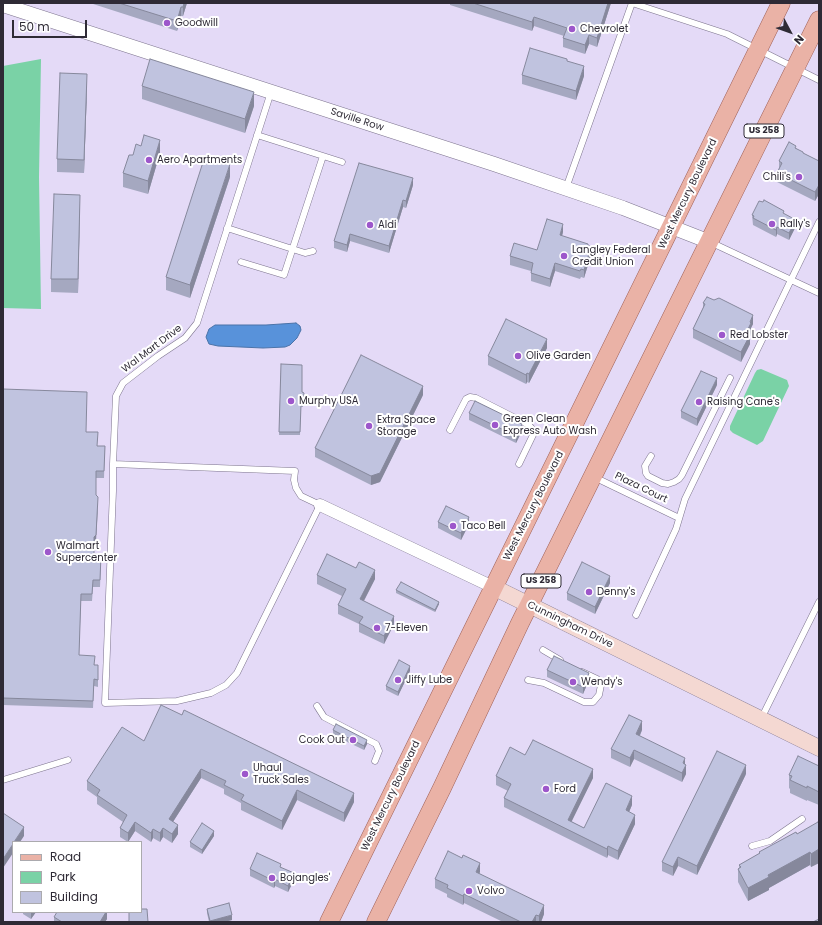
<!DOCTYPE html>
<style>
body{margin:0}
#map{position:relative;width:822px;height:925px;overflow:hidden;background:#e4daf7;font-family:Poppins,sans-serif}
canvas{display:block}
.frame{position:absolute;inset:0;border:4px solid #2e2a35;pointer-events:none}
.legend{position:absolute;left:12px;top:841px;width:130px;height:72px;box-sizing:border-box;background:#fff;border:1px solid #abaaae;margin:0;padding:5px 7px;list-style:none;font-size:12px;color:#2e2a35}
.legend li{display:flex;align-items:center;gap:8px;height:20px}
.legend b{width:20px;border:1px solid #abaaae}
.north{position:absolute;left:770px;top:12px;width:40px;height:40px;-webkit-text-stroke:3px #fff;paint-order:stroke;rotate:131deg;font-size:11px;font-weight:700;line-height:16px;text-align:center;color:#2e2a35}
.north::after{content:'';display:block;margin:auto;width:14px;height:18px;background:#2e2a35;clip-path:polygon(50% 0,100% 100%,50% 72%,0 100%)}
.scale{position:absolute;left:12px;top:20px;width:75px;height:18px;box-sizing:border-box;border:2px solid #2e2a35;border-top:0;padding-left:5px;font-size:12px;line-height:14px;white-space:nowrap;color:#2e2a35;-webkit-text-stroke:3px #fff;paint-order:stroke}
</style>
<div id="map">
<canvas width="822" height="925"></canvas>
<div class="frame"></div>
<ul class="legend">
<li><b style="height:5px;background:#eab2a6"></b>Road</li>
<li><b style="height:11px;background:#7ad2a6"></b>Park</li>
<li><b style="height:11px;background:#c0c3df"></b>Building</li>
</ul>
<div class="north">N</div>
<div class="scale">50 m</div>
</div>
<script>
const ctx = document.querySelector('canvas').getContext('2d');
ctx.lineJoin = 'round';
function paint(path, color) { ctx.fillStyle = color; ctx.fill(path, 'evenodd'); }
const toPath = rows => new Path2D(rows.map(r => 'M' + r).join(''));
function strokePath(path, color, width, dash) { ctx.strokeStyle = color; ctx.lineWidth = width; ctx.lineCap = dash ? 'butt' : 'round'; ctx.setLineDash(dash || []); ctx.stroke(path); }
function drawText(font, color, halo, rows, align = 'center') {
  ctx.font = font + ' Poppins,sans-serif'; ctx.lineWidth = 4; ctx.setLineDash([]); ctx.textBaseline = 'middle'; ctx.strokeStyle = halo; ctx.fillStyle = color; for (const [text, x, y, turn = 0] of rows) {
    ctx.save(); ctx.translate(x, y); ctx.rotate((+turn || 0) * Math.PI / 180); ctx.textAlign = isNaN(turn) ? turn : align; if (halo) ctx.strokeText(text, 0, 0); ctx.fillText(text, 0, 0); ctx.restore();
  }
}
paint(toPath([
 [41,59,39,177,41,309,3,308,3,66],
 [761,369,787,380,789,386,763,441,757,445,733,433,730,430,730,426,755,373,757,370]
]), '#7ad2a6');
const water = toPath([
 [296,323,300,326,301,330,297,338,290,345,285,347,263,348,218,346,209,344,206,337,209,329,215,325,266,325,296,323]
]);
paint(water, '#5892da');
strokePath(water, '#4b73a8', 1);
const service = toPath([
 [632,3,727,34,819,80],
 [257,135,342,162],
 [566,188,632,3],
 [227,228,305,253,313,251],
 [710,242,819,293],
 [241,262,284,275,323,156],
 [450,430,466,399,470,397,476,398,529,425,533,430,533,435,519,464],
 [651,456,645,466,646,473,648,476,662,483,668,484,674,482,679,479,682,475,730,378],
 [113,464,295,471,294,480,296,488,301,496,320,505,237,673,226,685,211,693,177,701,105,703,112,516,113,491,113,464,116,396,123,383,158,356,185,338,197,323,271,92],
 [594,477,679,518],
 [636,615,676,529,685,499,819,222],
 [543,650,560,660],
 [528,680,544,683,584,702,593,702,599,695,601,685,597,679,582,672],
 [317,706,324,717,376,744,379,751,375,761],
 [761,719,819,602],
 [3,780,68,760],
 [752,846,770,841,802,819]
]);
const minor = toPath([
 [320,505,493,587]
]);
const tertiary = toPath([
 [3,5,494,164,623,208,710,242]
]);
const secondary = toPath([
 [493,587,819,748]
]);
const primary = toPath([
 [329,922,781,3],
 [376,922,442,788,520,623,819,20]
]);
strokePath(service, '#7d748e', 7);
strokePath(minor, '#7d748e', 13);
strokePath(tertiary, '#7d748e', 15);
strokePath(secondary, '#7d748e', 17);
strokePath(primary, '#9f6157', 19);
strokePath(service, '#fff', 6);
strokePath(minor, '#fff', 12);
strokePath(tertiary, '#fff', 14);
strokePath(secondary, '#f4d8d2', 16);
strokePath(primary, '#eab2a6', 18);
paint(toPath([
 [90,3,187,3,183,16,181,16,177,31],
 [450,3,611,3,597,47,589,44,585,54,563,47,563,38,564,36,534,26,532,31,450,5],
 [567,61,584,76,576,100,522,84,522,75],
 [142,86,254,106,245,133,142,99],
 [87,88,84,173,57,172,57,159],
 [796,148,803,154,819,161,819,194,815,201,777,182,777,173,779,168,779,161],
 [160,153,148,194,123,187,123,173,133,155],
 [230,177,190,298,166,290,166,277],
 [413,185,406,208,403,207,389,253,350,241,347,252,334,248,334,241],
 [80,208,78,293,51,292,51,279],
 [784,214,796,226,789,240,777,234,776,237,753,225,752,215],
 [563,232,562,236,588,246,591,255,584,278,581,277,580,279,555,271,550,287,531,281,531,271,510,265,510,256,537,250],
 [703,303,753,324,751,328,751,332,750,336,750,344,741,362,693,338,693,329,703,308],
 [547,348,529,383,527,382,526,384,488,365,488,356],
 [281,364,302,392,304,393,303,407,301,407,300,435,279,435],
 [717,385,697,426,681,418,681,411],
 [3,389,86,432,97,446,105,446,104,478,96,478,96,542,94,544,94,554,101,561,100,587,93,587,92,601,81,601,79,655,95,665,98,665,98,687,94,686,93,708,3,705],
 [423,395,380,482,371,485,315,457,315,448],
 [469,413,522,431,516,443,469,420],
 [438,522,469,524,461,540,438,528],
 [317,575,375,579,364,601,394,624,384,644,359,632,359,624,338,614,338,605,342,596,317,584],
 [610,583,595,614,567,600,567,593],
 [396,590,439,604,435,612,396,593],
 [547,670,589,680,583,694,547,677],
 [410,671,398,696,386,690,386,686],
 [333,730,367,744,364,750,333,735],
 [642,730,640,736,685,764,686,774,682,782,634,759,630,767,611,758,611,749],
 [144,741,354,802,344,822,297,800,282,830,241,810,241,803,224,794,224,789,201,778,173,822,178,834,172,843,163,837,160,842,153,838,151,842,135,831,128,842,120,837,120,828,123,822,97,804,97,797,87,790,87,781],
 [525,755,593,778,571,821,584,828,632,805,629,812,635,824,618,860,608,855,607,858,504,807,504,798,508,791,496,785,496,776],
 [819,766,819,805,807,800,807,801,790,793,790,789,789,788,789,775],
 [746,774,697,875,678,866,673,876,662,871,662,862],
 [819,824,819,863,811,867,810,865,769,888,769,890,748,901,738,882,738,869,739,868,739,865,759,854,759,852,797,834],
 [214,836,202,854,190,847,190,842],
 [281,867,294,880,288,892,275,886,274,888,250,876,250,869],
 [480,872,479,873,544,914,541,922,503,922,464,903,463,905,447,897,447,894,435,888,435,879],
 [207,909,232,920,224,922,209,922,207,913],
 [23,912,36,912,31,919,23,914],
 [107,912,107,919,105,922,54,922,54,917]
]), '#a5a8c0');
paint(toPath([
 [184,3,187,3,183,16,183,7],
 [608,3,611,3,597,47,597,38],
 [181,7,181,16,177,31,177,21],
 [534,17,534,26,532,31,532,22],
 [589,35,589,44,585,54,585,45],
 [584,66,584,76,576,100,576,91],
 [87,74,87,88,84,173,84,160],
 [254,92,254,106,245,133,245,119],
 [160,140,160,153,148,194,148,181],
 [230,164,230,177,190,298,190,285],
 [413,178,413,185,406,208,406,201],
 [819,185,819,194,815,201,815,192],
 [80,195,80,208,78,293,78,279],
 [403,200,403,207,389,253,389,246],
 [796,220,796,226,789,240,789,233],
 [563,224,563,232,560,243,560,235],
 [777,227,777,234,776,237,776,230],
 [350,234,350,241,347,252,347,245],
 [591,247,591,255,584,278,584,270],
 [555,263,555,271,550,287,550,279],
 [753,315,753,324,751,328,751,332,750,336,750,344,741,362,741,352,750,322],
 [547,339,547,348,529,383,529,374],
 [527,373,527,382,526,384,526,375],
 [717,378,717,385,697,426,697,419],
 [423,386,423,395,380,482,371,485,371,476],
 [522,424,522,431,516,443,516,436],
 [98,504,96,542,94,544,94,537],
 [469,517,469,524,461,540,461,533],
 [375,570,375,579,360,608,360,599],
 [610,576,610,583,595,614,595,607],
 [439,602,439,604,435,612,435,610],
 [394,616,394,624,384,644,384,636],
 [410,666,410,671,398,696,398,692],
 [589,673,589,680,583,694,583,687],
 [642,721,642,730,636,743,636,734],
 [367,740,367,744,364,750,364,746],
 [634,750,634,759,630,767,630,758],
 [685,758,685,767,683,763],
 [686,765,686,774,682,782,682,773],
 [746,765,746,774,697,875,697,866],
 [201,769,201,778,169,828,169,819],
 [593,769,593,778,568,829,568,820],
 [297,790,297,800,282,830,282,821],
 [354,793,354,802,344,822,344,813],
 [632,796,632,805,626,819,626,810],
 [635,815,635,824,618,860,618,851],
 [135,822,135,831,128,842,128,833],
 [178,825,178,834,172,843,172,834],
 [24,827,24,836,20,842,14,842],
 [163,828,163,837,160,842,160,833],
 [153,829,153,838,151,842,151,833],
 [214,831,214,836,202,854,202,850],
 [13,844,13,853,3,868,3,859],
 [608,846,608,855,607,858,607,849],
 [819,849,819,863,811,867,811,854],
 [810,852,810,865,769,888,769,890,748,901,748,888,768,875],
 [678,857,678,866,673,876,673,867],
 [480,863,480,872,476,881,476,872],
 [294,873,294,880,288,892,288,886],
 [275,879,275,886,274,888,274,881],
 [464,894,464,903,463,905,463,896],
 [544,905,544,914,541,922,539,922,539,916],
 [31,912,36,912,31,919],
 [106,912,107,912,107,919,105,922,100,922],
 [232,915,232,920,224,922,210,922,210,921],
 [536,915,536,922,532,922]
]), '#86889c');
const building = toPath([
 [119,3,184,3,183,7,181,7,177,21,119,3],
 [473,3,608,3,597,38,589,35,585,45,563,38,567,28,534,17,532,22,473,3],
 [530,48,567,59,567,61,584,66,576,91,522,75,530,48],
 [150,59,254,92,245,119,142,86,150,59],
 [60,73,87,74,84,160,57,159,60,73],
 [144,135,160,140,148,181,123,173,129,155,133,155,136,144,141,146,144,135],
 [789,142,796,146,795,148,803,152,803,153,819,161,819,185,815,192,777,173,782,163,779,161,789,142],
 [205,156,230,164,190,285,166,277,205,156],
 [359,163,413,178,406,201,403,200,389,246,350,234,347,245,334,241,359,163],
 [54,194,80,195,78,279,51,279,54,194],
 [764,200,784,211,783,213,796,220,789,233,777,227,776,230,753,218,754,216,752,215,759,201,763,202,764,200],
 [547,219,563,224,560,235,588,244,588,245,591,247,584,270,581,269,580,271,555,263,550,279,531,273,533,263,510,256,514,243,537,250,547,219],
 [707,297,714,300,719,298,753,315,750,322,751,323,746,333,750,335,741,352,693,329,705,304,703,303,707,297],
 [506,319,547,339,529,374,527,373,526,375,488,356,506,319],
 [361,355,423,386,380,473,371,476,315,448,361,355],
 [281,364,302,365,302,392,304,393,303,404,301,405,300,432,279,432,281,364],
 [701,371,717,378,697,419,681,411,701,371],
 [3,389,87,392,86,432,98,432,97,446,105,446,104,471,96,471,96,495,98,497,96,535,94,537,94,554,101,555,100,580,93,580,92,594,81,594,79,655,95,656,94,665,98,665,98,680,94,679,93,701,3,698,3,389],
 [475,401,522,424,516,436,469,413,475,401],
 [446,506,469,517,461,533,438,522,446,506],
 [327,554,356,568,359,562,375,570,360,599,394,616,384,636,359,623,363,617,338,605,346,589,317,575,327,554],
 [582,562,610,576,595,607,567,593,582,562],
 [401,582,439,602,435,610,396,590,401,582],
 [554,656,589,673,583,687,547,670,554,656],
 [399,660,410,666,398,692,386,686,399,660],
 [161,705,182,715,184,710,354,793,344,813,297,790,282,821,241,800,244,795,224,785,226,781,201,769,169,819,178,825,172,834,163,828,160,833,153,829,151,833,135,822,128,833,120,828,127,815,97,795,100,790,87,781,122,727,144,741,161,705],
 [629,715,642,721,636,734,685,758,683,763,686,765,682,773,634,750,630,758,611,749,629,715],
 [336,724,367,740,364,746,333,730,336,724],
 [533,740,593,769,568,820,584,828,606,783,632,796,626,810,635,815,618,851,608,846,607,849,504,798,511,784,496,776,510,747,525,755,533,740],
 [717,751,746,765,697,866,678,857,673,867,662,862,717,751],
 [798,756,819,766,819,792,807,786,807,788,790,780,792,776,789,775,798,756],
 [3,813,24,827,14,842,13,842,13,844,3,859,3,813],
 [818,822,819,824,819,849,811,854,810,852,768,875,769,877,748,888,738,869,741,867,739,865,760,853,759,852,796,832,797,834,818,822],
 [202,823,214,831,202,850,190,842,202,823],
 [448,851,462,858,463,855,480,863,476,872,544,905,539,916,536,915,532,922,521,922,464,894,463,896,447,888,448,885,435,879,448,851],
 [257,853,281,864,280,867,294,873,288,886,275,879,274,881,250,869,257,853],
 [229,903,232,915,210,921,207,909,229,903],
 [141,909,147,909,148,922,129,922,129,912,141,912,141,909],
 [57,912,106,912,100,922,62,922,54,917,57,912],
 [819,919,819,922,813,922,819,919]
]);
paint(building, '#c0c3df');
strokePath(building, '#86889c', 1);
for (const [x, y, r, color] of [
 [167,23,4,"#9d57cb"],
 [572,29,4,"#9d57cb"],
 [149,160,4,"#9d57cb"],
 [799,177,4,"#9d57cb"],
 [772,224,4,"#9d57cb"],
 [370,225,4,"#9d57cb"],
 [564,256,4,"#9d57cb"],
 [722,335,4,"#9d57cb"],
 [518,356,4,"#9d57cb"],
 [291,401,4,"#9d57cb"],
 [699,402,4,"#9d57cb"],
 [495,425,4,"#9d57cb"],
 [369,426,4,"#9d57cb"],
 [453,526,4,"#9d57cb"],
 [48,552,4,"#9d57cb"],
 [589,592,4,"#9d57cb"],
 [377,628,4,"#9d57cb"],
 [398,680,4,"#9d57cb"],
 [573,682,4,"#9d57cb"],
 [353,740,4,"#9d57cb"],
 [245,774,4,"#9d57cb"],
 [546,789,4,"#9d57cb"],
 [272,878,4,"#9d57cb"],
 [469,891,4,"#9d57cb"]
]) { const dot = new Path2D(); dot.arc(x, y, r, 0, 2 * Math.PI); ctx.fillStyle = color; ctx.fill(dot); strokePath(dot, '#fff', 1.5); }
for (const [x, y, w] of [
 [764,131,40],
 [541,581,40]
]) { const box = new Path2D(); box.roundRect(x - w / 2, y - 7, w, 14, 3); ctx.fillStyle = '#fff'; ctx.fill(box); strokePath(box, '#2e2a35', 1); }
drawText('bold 9px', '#2e2a35', null, [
 ["US 258",764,131],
 ["US 258",541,581]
]);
drawText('10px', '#2e2a35', '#fff', [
 ["Goodwill",175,23],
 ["Chevrolet",580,29],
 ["Aero Apartments",157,160],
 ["Chili's",791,177,"right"],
 ["Rally's",780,224],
 ["Aldi",378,225],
 ["Langley Federal",572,250],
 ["Credit Union",572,262],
 ["Red Lobster",730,335],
 ["Olive Garden",526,356],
 ["Murphy USA",299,401],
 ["Raising Cane's",707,402],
 ["Green Clean",503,419],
 ["Express Auto Wash",503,431],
 ["Extra Space",377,420],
 ["Storage",377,432],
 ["Taco Bell",461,526],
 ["Walmart",56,546],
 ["Supercenter",56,558],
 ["Denny's",597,592],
 ["7-Eleven",385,628],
 ["Jiffy Lube",406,680],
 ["Wendy's",581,682],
 ["Cook Out",345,740,"right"],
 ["Uhaul",253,768],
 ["Truck Sales",253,780],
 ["Ford",554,789],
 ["Bojangles'",280,878],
 ["Volvo",477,891]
], 'left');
drawText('10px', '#2e2a35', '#fff', [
 ["Saville Row",357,120,18],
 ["West Mercury Boulevard",688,194,-64],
 ["Wal Mart Drive",152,349,-37],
 ["Plaza Court",641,488,26],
 ["West Mercury Boulevard",534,506,-63],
 ["Cunningham Drive",570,625,26],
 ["West Mercury Boulevard",391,796,-64]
]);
</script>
